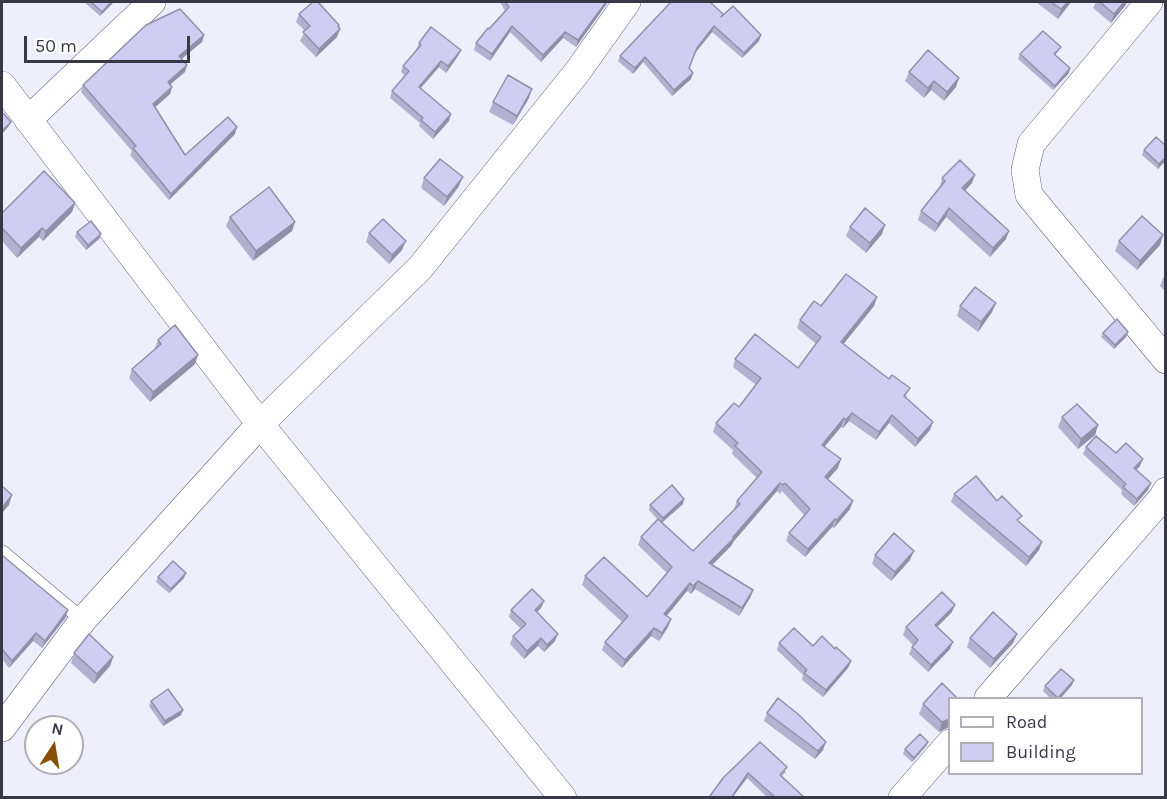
<!DOCTYPE html>
<style>
body{margin:0}
#map{position:relative;width:1167px;height:799px;overflow:hidden;background:#eeeefc;font-family:Karla,sans-serif}
canvas{display:block}
.frame{position:absolute;inset:0;border:3px solid #393846;pointer-events:none}
.legend{position:absolute;left:948px;top:697px;width:195px;height:78px;box-sizing:border-box;background:#fff;border:2px solid #b0afb5;margin:0;padding:8px 10px;list-style:none;font-size:18px;color:#393846}
.legend li{display:flex;align-items:center;gap:12px;height:30px}
.legend b{width:30px;border:2px solid #b0afb5}
.north{position:absolute;left:24px;top:715px;width:60px;height:60px;box-sizing:border-box;background:#fff;border:2px solid #b0afb5;border-radius:50%;rotate:12deg;font-size:16px;font-weight:700;line-height:24px;text-align:center;color:#393846}
.north::after{content:'';display:block;margin:auto;width:21px;height:27px;background:#884f05;clip-path:polygon(50% 0,100% 100%,50% 72%,0 100%)}
.scale{position:absolute;left:24px;top:36px;width:166px;height:27px;box-sizing:border-box;border:3px solid #393846;border-top:0;padding-left:8px;font-size:18px;line-height:21px;white-space:nowrap;color:#393846;-webkit-text-stroke:4px #fff;paint-order:stroke}
</style>
<div id="map">
<canvas width="1167" height="799"></canvas>
<div class="frame"></div>
<ul class="legend">
<li><b style="height:8px;background:#fff"></b>Road</li>
<li><b style="height:16px;background:#cfcef2"></b>Building</li>
</ul>
<div class="north">N</div>
<div class="scale">50 m</div>
</div>
<script>
const ctx = document.querySelector('canvas').getContext('2d');
ctx.lineJoin = 'round';
const toPath = rows => new Path2D(rows.map(r => 'M' + r).join(''));
function strokePath(path, color, width, dash) { ctx.strokeStyle = color; ctx.lineWidth = width; ctx.lineCap = dash ? 'butt' : 'round'; ctx.setLineDash(dash || []); ctx.stroke(path); }
function paint(path, color) { ctx.fillStyle = color; ctx.fill(path, 'evenodd'); }
const lane = toPath([
 [2,552,83,620]
]);
const street = toPath([
 [1149,2,1031,144,1025,170,1029,195,1166,360],
 [2,85,260,424,563,798],
 [28,120,152,2],
 [988,698,1162,498,1166,491],
 [2,728,83,620,260,424,420,268,578,71,627,2],
 [902,798,950,743]
]);
strokePath(lane, '#636280', 15);
strokePath(street, '#636280', 28);
strokePath(lane, '#fff', 14);
strokePath(street, '#fff', 27);
paint(toPath([
 [84,2,113,2,100,16],
 [500,2,608,2,576,47,563,38,541,62,510,32,490,61,474,50,476,43,505,11],
 [1036,2,1071,2,1058,19],
 [1096,2,1127,2,1125,6,1111,23,1093,8],
 [299,14,339,25,337,37,316,57,300,41,305,31,296,22],
 [723,14,761,35,759,41,742,58,712,32,695,53,689,68,693,73,691,79,672,96,643,62,633,74,618,61,620,56],
 [204,35,202,42,182,59,187,65,185,72,170,84,172,87,170,94,155,107,185,155,235,134,169,200,130,155,132,151,81,92,83,85],
 [419,43,461,50,458,56,446,73,439,67,421,88,449,121,433,139,419,126,420,123,390,98,392,91,405,76,401,72,403,66,416,50],
 [1059,51,1055,55,1069,73,1053,90,1018,59,1020,54],
 [909,72,956,87,944,101,931,90,924,98,905,81],
 [529,98,513,125,489,112,493,102],
 [1166,146,1166,160,1158,169,1142,155,1144,150],
 [424,178,459,186,444,206,421,188],
 [942,178,972,183,965,191,1006,239,990,257,946,217,935,232,918,220,921,211,940,187],
 [75,203,72,212,43,241,39,237,17,258,2,241,2,213],
 [230,217,295,222,292,231,253,261,226,226],
 [850,227,882,234,866,253,846,236],
 [77,232,101,234,99,239,86,250,75,237],
 [369,233,402,250,389,264,366,242],
 [1163,235,1160,245,1137,270,1115,251,1119,241],
 [1166,276,1166,292,1160,286,1163,278],
 [877,297,874,306,843,344,907,396,906,398,930,430,915,447,889,423,876,440,849,421,843,428,841,427,825,446,838,468,828,479,850,509,834,528,832,527,805,557,786,541,789,533,804,515,782,491,780,494,777,491,734,541,731,546,712,565,753,590,750,598,739,616,695,589,691,594,687,591,666,616,668,627,659,641,651,636,622,668,602,650,605,642,622,622,582,585,585,576,647,597,667,573,638,545,641,537,658,520,649,510,650,505,683,504,662,523,693,551,735,510,734,509,737,501,757,478,732,454,733,450,713,432,716,423,739,407,756,385,733,367,735,359,798,368,816,344,797,328,800,320,821,306],
 [960,306,992,312,978,332,957,316],
 [1128,332,1126,337,1114,349,1101,337,1103,333],
 [158,340,195,364,150,402,129,378,132,369,154,350],
 [1062,417,1098,425,1095,435,1078,449,1058,427],
 [1086,447,1116,453,1140,466,1136,470,1148,490,1134,506,1121,494,1122,490,1083,454],
 [954,494,997,501,1019,522,1042,542,1039,550,1026,566,951,502],
 [875,555,910,560,891,581,872,564],
 [2,557,66,617,42,648,33,641,9,668,2,659],
 [158,577,184,578,169,593,156,582],
 [544,601,541,608,537,612,555,641,544,652,538,646,524,659,510,644,513,636,521,629,509,617,511,610],
 [952,612,937,627,950,649,928,672,909,654,912,647,913,645,903,635,906,627],
 [1017,634,1013,643,990,668,967,647,970,638],
 [779,643,835,649,851,661,848,668,823,697,802,680,803,675,777,650],
 [74,653,113,657,110,666,94,684,71,663],
 [1074,680,1072,685,1060,699,1051,699,1043,691,1045,686],
 [958,699,947,728,939,732,919,714,923,704],
 [151,701,183,710,181,715,163,726,149,706],
 [767,713,823,750,815,759,764,721],
 [760,742,786,772,782,776,805,798,768,798,747,778,732,798,710,798],
 [926,746,912,762,903,754,905,749]
]), '#b2b1d0');
paint(toPath([
 [111,2,113,2,113,3,100,16,102,12],
 [606,2,608,2,576,47,578,40],
 [1068,2,1071,2,1058,19,1061,9],
 [1124,2,1127,2,1125,6,1111,23,1114,14],
 [339,25,336,32,340,29,337,37,316,57,319,49],
 [512,26,510,32,490,61,492,54],
 [714,26,712,32,695,53,697,48],
 [565,32,563,38,541,62,543,55],
 [204,35,202,42,176,63,179,56],
 [761,35,759,41,742,58,744,53],
 [461,50,458,56,446,73,448,66],
 [645,57,643,62,633,74,635,68],
 [441,61,439,67,416,93,419,87],
 [187,65,185,72,165,89,168,82],
 [1070,68,1069,73,1053,90,1055,86],
 [693,73,691,79,672,96,674,90],
 [959,78,956,87,944,101,947,92],
 [934,81,931,90,924,98,928,88],
 [172,87,170,94,151,111,153,104],
 [532,89,529,98,513,125,517,116],
 [451,114,449,121,433,139,435,132],
 [11,122,9,126,2,134,2,131],
 [237,127,235,134,169,200,171,194],
 [1166,157,1166,160,1158,169,1159,164],
 [975,175,972,183,959,197,962,188],
 [463,177,459,186,444,206,447,197],
 [75,203,72,212,43,241,46,231],
 [949,208,946,217,935,232,938,224],
 [295,222,292,231,253,261,256,251],
 [885,225,882,234,866,253,870,243],
 [42,228,39,237,17,258,21,248],
 [1009,231,1006,239,990,257,993,248],
 [101,234,99,239,86,250,88,245],
 [1163,235,1160,245,1137,270,1140,261],
 [406,241,402,250,389,264,392,255],
 [877,297,874,306,838,351,841,342],
 [996,303,992,312,978,332,981,322],
 [1128,332,1126,337,1114,349,1115,345],
 [198,355,195,364,150,402,153,392],
 [852,413,849,421,843,428,846,420],
 [892,415,889,423,876,440,879,432],
 [844,418,841,427,819,453,822,445],
 [933,422,930,430,915,447,918,439],
 [1098,425,1095,435,1078,449,1081,439],
 [841,459,838,468,822,486,825,477],
 [1143,459,1140,466,1131,475,1134,468],
 [780,483,777,491,734,541,731,546,706,571,709,563],
 [1151,483,1148,490,1134,506,1137,499],
 [12,495,9,505,2,513,2,508],
 [684,499,683,504,661,523,663,518],
 [853,501,850,509,834,528,837,520],
 [835,519,832,527,805,557,808,549],
 [1042,542,1039,550,1026,566,1029,557],
 [914,551,910,560,891,581,895,572],
 [186,573,184,578,169,593,171,589],
 [698,581,695,589,691,594,693,586],
 [690,583,687,591,661,623,664,614],
 [753,590,750,598,739,616,742,608],
 [544,601,541,608,532,617,535,610],
 [955,605,952,612,932,632,935,625],
 [68,610,66,617,42,648,45,641],
 [671,619,668,627,659,641,662,633],
 [654,628,651,636,622,668,625,660],
 [36,633,33,641,9,668,12,661],
 [558,634,555,641,544,652,547,645],
 [1017,634,1013,643,990,668,994,659],
 [541,638,538,646,524,659,527,651],
 [953,642,950,649,928,672,931,665],
 [113,657,110,666,94,684,97,674],
 [851,661,848,668,823,697,826,690],
 [1074,680,1072,685,1060,699,1058,699],
 [183,710,181,715,163,726,165,721],
 [950,719,950,725,947,728,939,732,942,722],
 [826,742,823,750,815,759,818,751],
 [928,742,926,746,912,762,914,758],
 [748,773,747,778,732,798,731,798]
]), '#9190a9');
const building = toPath([
 [91,2,111,2,102,12,91,2],
 [313,2,318,2,339,25,338,26,340,29,319,49,303,32,310,26,299,14,313,2],
 [505,2,606,2,578,40,565,32,543,55,512,26,492,54,476,43,488,28,489,29,509,7,505,2],
 [671,2,710,2,723,14,721,17,733,6,761,35,744,53,714,26,697,48,689,68,693,73,674,90,645,57,635,68,620,56,671,2],
 [1051,2,1068,2,1061,9,1051,2],
 [1100,2,1124,2,1114,14,1100,2],
 [180,9,204,35,179,56,187,65,168,82,172,87,153,104,185,155,228,117,237,127,171,194,133,148,136,146,83,85,146,25,180,9],
 [431,27,461,50,448,66,441,61,419,87,451,114,435,132,421,120,423,118,392,91,409,71,403,66,421,45,419,43,431,27],
 [1043,31,1061,47,1054,54,1070,68,1055,86,1020,54,1043,31],
 [928,50,959,78,947,92,934,81,928,88,909,72,928,50],
 [508,75,532,89,517,116,493,102,508,75],
 [2,112,11,122,2,131,2,112],
 [1156,137,1166,146,1166,157,1159,164,1144,150,1156,137],
 [440,159,463,177,447,197,424,178,440,159],
 [960,160,975,175,962,188,1009,231,993,248,949,208,938,224,921,211,945,181,942,178,960,160],
 [44,171,75,203,46,231,42,228,21,248,2,228,2,213,44,171],
 [269,187,295,222,256,251,230,217,269,187],
 [865,208,885,225,870,243,850,227,865,208],
 [1142,216,1163,235,1140,261,1119,241,1142,216],
 [383,219,406,241,392,255,369,233,383,219],
 [91,221,101,234,88,245,77,232,91,221],
 [846,274,877,297,841,342,889,379,892,375,910,388,904,396,933,422,918,439,892,415,879,432,852,413,846,420,844,418,822,445,841,459,825,477,853,501,837,520,835,519,808,549,789,533,810,509,785,483,783,485,780,483,733,537,734,538,709,563,753,590,742,608,698,581,693,586,690,583,664,614,671,619,662,633,654,628,625,660,605,642,628,616,585,576,604,557,647,597,672,567,641,537,658,519,693,551,740,504,737,501,762,472,735,446,738,443,716,423,734,403,739,407,761,378,735,359,755,334,798,368,821,337,800,320,814,301,821,306,846,274],
 [975,287,996,303,981,322,960,306,975,287],
 [1117,319,1128,332,1115,345,1103,333,1117,319],
 [175,325,198,355,153,392,132,369,161,344,158,340,175,325],
 [1077,404,1098,425,1081,439,1062,417,1077,404],
 [1096,436,1116,453,1126,443,1143,459,1134,468,1151,483,1137,499,1123,487,1126,484,1086,447,1096,436],
 [976,476,997,501,1002,496,1022,516,1017,520,1042,542,1029,557,954,494,976,476],
 [672,485,684,499,663,518,650,505,672,485],
 [2,486,12,495,2,508,2,486],
 [894,533,914,551,895,572,875,555,894,533],
 [3,556,68,610,45,641,36,633,12,661,2,649,2,557,3,556],
 [173,561,186,573,171,589,158,577,173,561],
 [532,589,544,601,535,610,558,634,547,645,541,638,527,651,513,636,526,624,511,610,532,589],
 [942,592,955,605,935,625,953,642,931,665,912,647,918,640,906,627,942,592],
 [993,612,1017,634,994,659,970,638,993,612],
 [794,628,813,646,822,636,835,649,836,647,851,661,826,690,804,673,807,670,779,643,794,628],
 [89,634,113,657,97,674,74,653,89,634],
 [1061,669,1074,680,1058,698,1045,686,1061,669],
 [942,683,958,699,950,699,950,719,942,722,923,704,942,683],
 [168,689,183,710,165,721,151,701,168,689],
 [778,698,799,715,826,742,818,751,767,713,778,698],
 [920,734,928,742,914,758,905,749,920,734],
 [760,742,787,767,780,775,805,798,776,798,748,773,731,798,712,798,710,796,723,778,760,742]
]);
paint(building, '#cfcef2');
strokePath(building, '#9190a9', 1.5);
</script>
